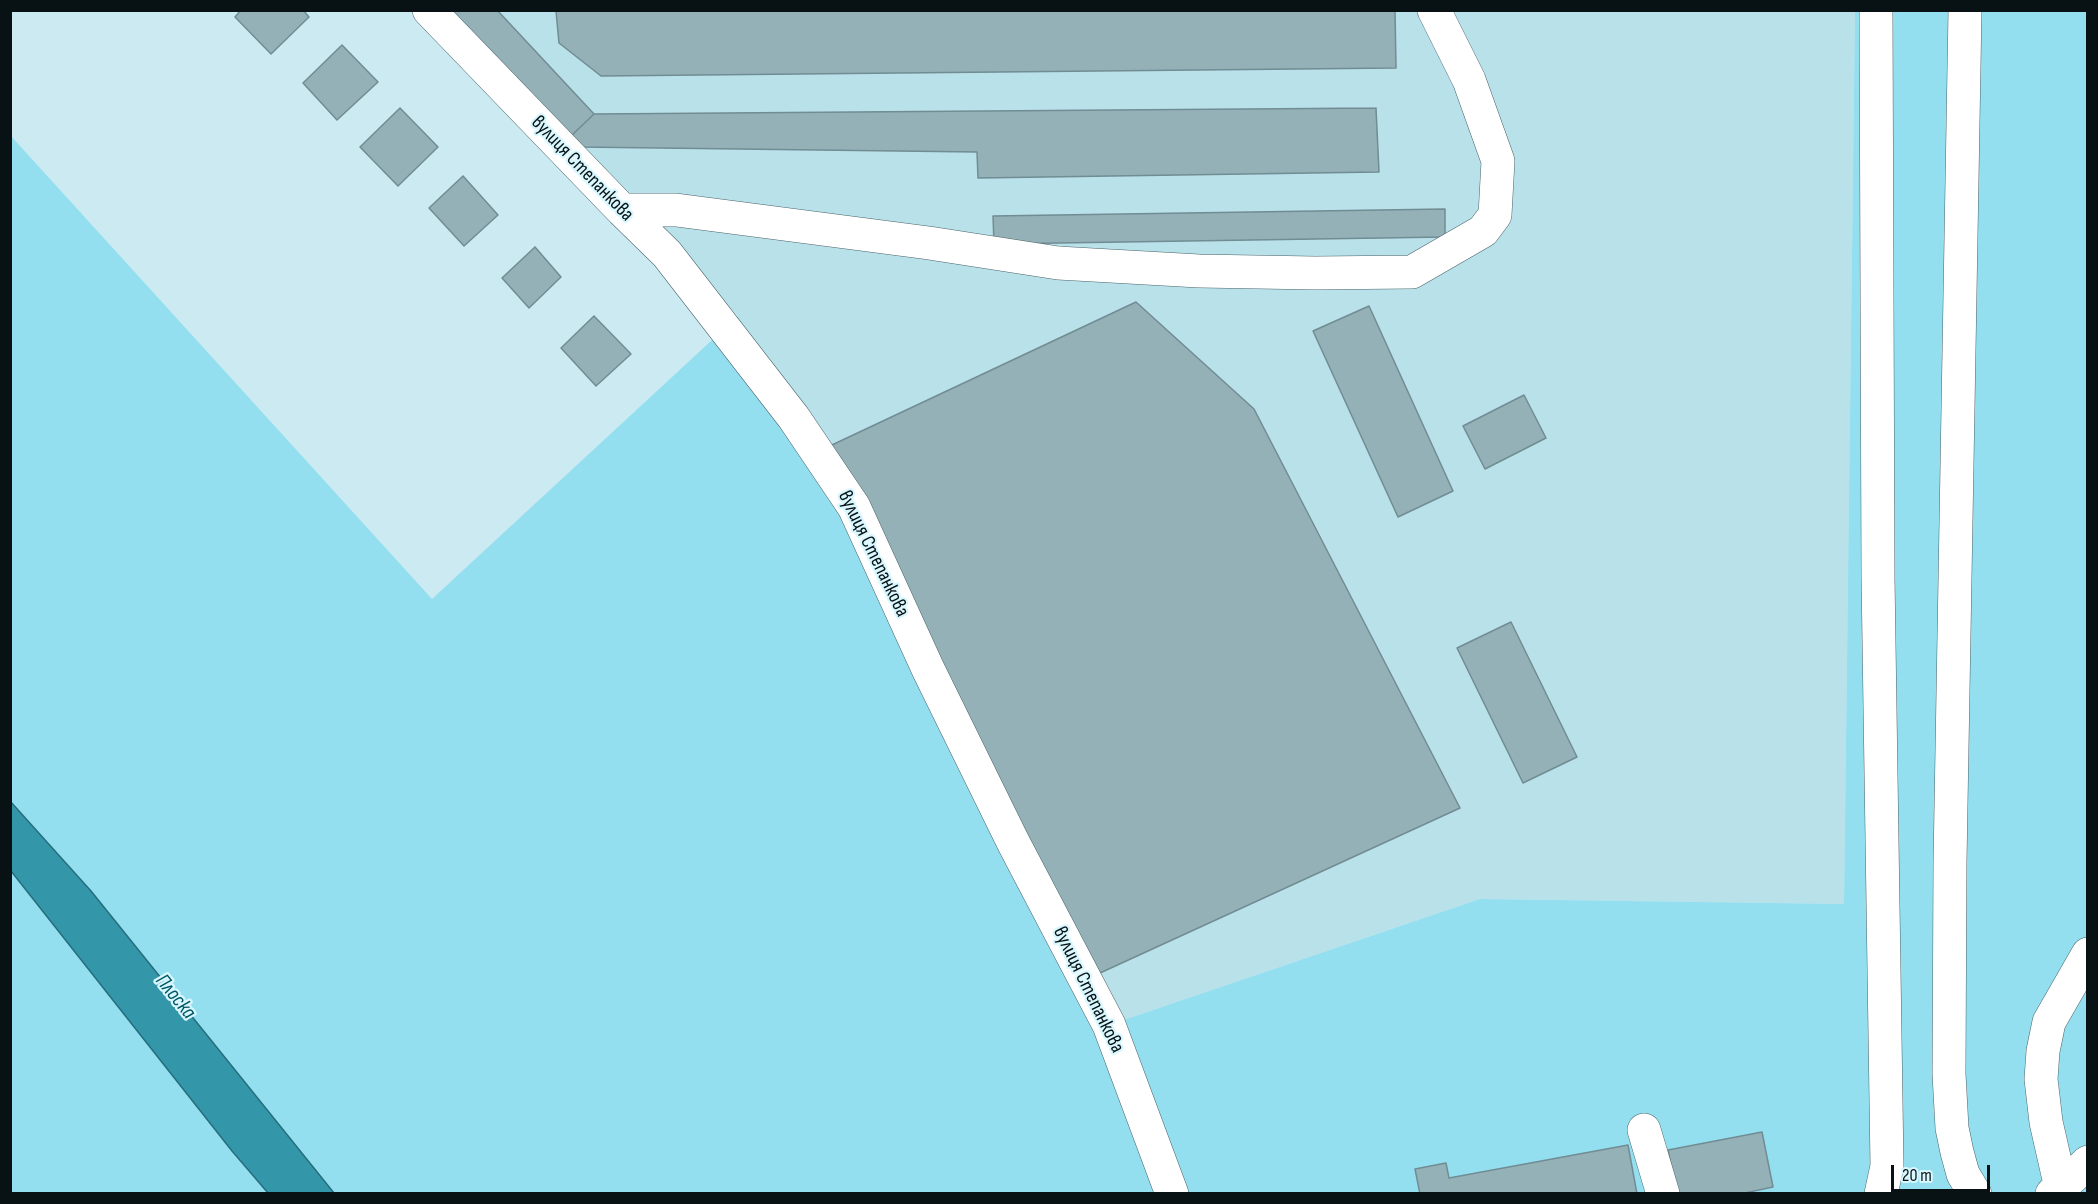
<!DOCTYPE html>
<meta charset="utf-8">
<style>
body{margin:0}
#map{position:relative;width:2098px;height:1204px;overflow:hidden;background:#cceaf1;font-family:"Sofia Sans Condensed",sans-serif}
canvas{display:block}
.frame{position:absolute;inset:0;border:12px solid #081215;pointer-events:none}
.scale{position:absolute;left:1891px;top:1165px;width:99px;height:27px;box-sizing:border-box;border:3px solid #081215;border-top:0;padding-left:8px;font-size:18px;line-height:21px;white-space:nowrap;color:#081215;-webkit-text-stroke:4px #d9f7fe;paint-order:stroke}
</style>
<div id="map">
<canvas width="2098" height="1204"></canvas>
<div class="frame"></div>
<div class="scale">20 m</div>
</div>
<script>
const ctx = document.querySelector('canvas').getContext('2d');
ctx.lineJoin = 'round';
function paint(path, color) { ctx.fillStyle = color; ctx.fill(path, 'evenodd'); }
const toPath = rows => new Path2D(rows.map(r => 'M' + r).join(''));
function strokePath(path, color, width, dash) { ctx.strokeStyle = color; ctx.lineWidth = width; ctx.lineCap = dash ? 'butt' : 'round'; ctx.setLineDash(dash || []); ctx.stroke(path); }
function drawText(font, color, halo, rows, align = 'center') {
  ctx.font = font + ' "Sofia Sans Condensed",sans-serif'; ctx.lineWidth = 4.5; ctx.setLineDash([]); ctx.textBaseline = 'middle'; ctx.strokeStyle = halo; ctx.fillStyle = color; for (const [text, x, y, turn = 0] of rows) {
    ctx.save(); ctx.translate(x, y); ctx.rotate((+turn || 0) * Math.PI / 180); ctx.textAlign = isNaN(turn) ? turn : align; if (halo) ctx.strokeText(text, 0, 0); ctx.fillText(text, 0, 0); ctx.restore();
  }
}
paint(toPath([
 [450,11,1855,11,1844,904,1480,899,1109,1025,738,316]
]), '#b9e1ea');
paint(toPath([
 [1855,11,2087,11,2087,1193,11,1193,10,135,432,599,738,316,1109,1025,1480,899,1844,904]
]), '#93dff0');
const water = toPath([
 [10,801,91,891,334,1193,268,1193,232,1151,11,871,10,801]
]);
paint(water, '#3396a9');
strokePath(water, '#266e7d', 1.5);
const building = toPath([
 [241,10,303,10,309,17,271,54,235,17,241,10],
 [450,10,497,10,594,114,569,138,450,10],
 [1395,10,1396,68,601,76,559,43,556,11,1395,10],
 [342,45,378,82,337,120,303,83,342,45],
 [400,108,438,147,398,186,360,147,400,108],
 [1376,108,1379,172,978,178,977,152,579,147,569,138,594,114,1376,108],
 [463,176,498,215,464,246,429,208,463,176],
 [1445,209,1445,237,994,244,993,216,1445,209],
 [535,247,561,277,529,308,502,278,535,247],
 [1136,302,1254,409,1460,808,1100,973,817,452,1136,302],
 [1369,306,1453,491,1398,517,1313,331,1369,306],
 [594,316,631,354,596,386,561,348,594,316],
 [1524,395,1546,438,1485,469,1463,426,1524,395],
 [1511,622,1577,757,1523,783,1457,648,1511,622],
 [1762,1132,1773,1187,1740,1194,1677,1194,1668,1150,1762,1132],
 [1628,1145,1637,1194,1420,1194,1415,1169,1446,1163,1449,1178,1628,1145]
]);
paint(building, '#95b1b8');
strokePath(building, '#718c93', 1.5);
const minor = toPath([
 [429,10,622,210,667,254,794,418,854,507,928,669,1013,842,1109,1025,1172,1194],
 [1876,10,1878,577,1887,1166,1881,1194],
 [1965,10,1950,862,1949,1074,1952,1128,1957,1152,1963,1174,1975,1194],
 [622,210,676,210,929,243,1058,263,1199,271,1315,273,1412,272,1483,231,1495,215,1498,161,1469,80,1434,10],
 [1644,1130,1663,1194],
 [2061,1188,2046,1122,2041,1079,2043,1051,2049,1022,2088,954],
 [2052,1194,2061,1188,2088,1162]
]);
strokePath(minor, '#4a646a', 34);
strokePath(minor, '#fff', 33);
drawText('20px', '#081215', '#d9f7fe', [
 ["вулиця Степанкова",582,169,46],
 ["вулиця Степанкова",873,554,64],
 ["вулиця Степанкова",1088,990,64]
]);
drawText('italic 21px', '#005866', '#d9f7fe', [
 ["Плоска",175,997,51]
]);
</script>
